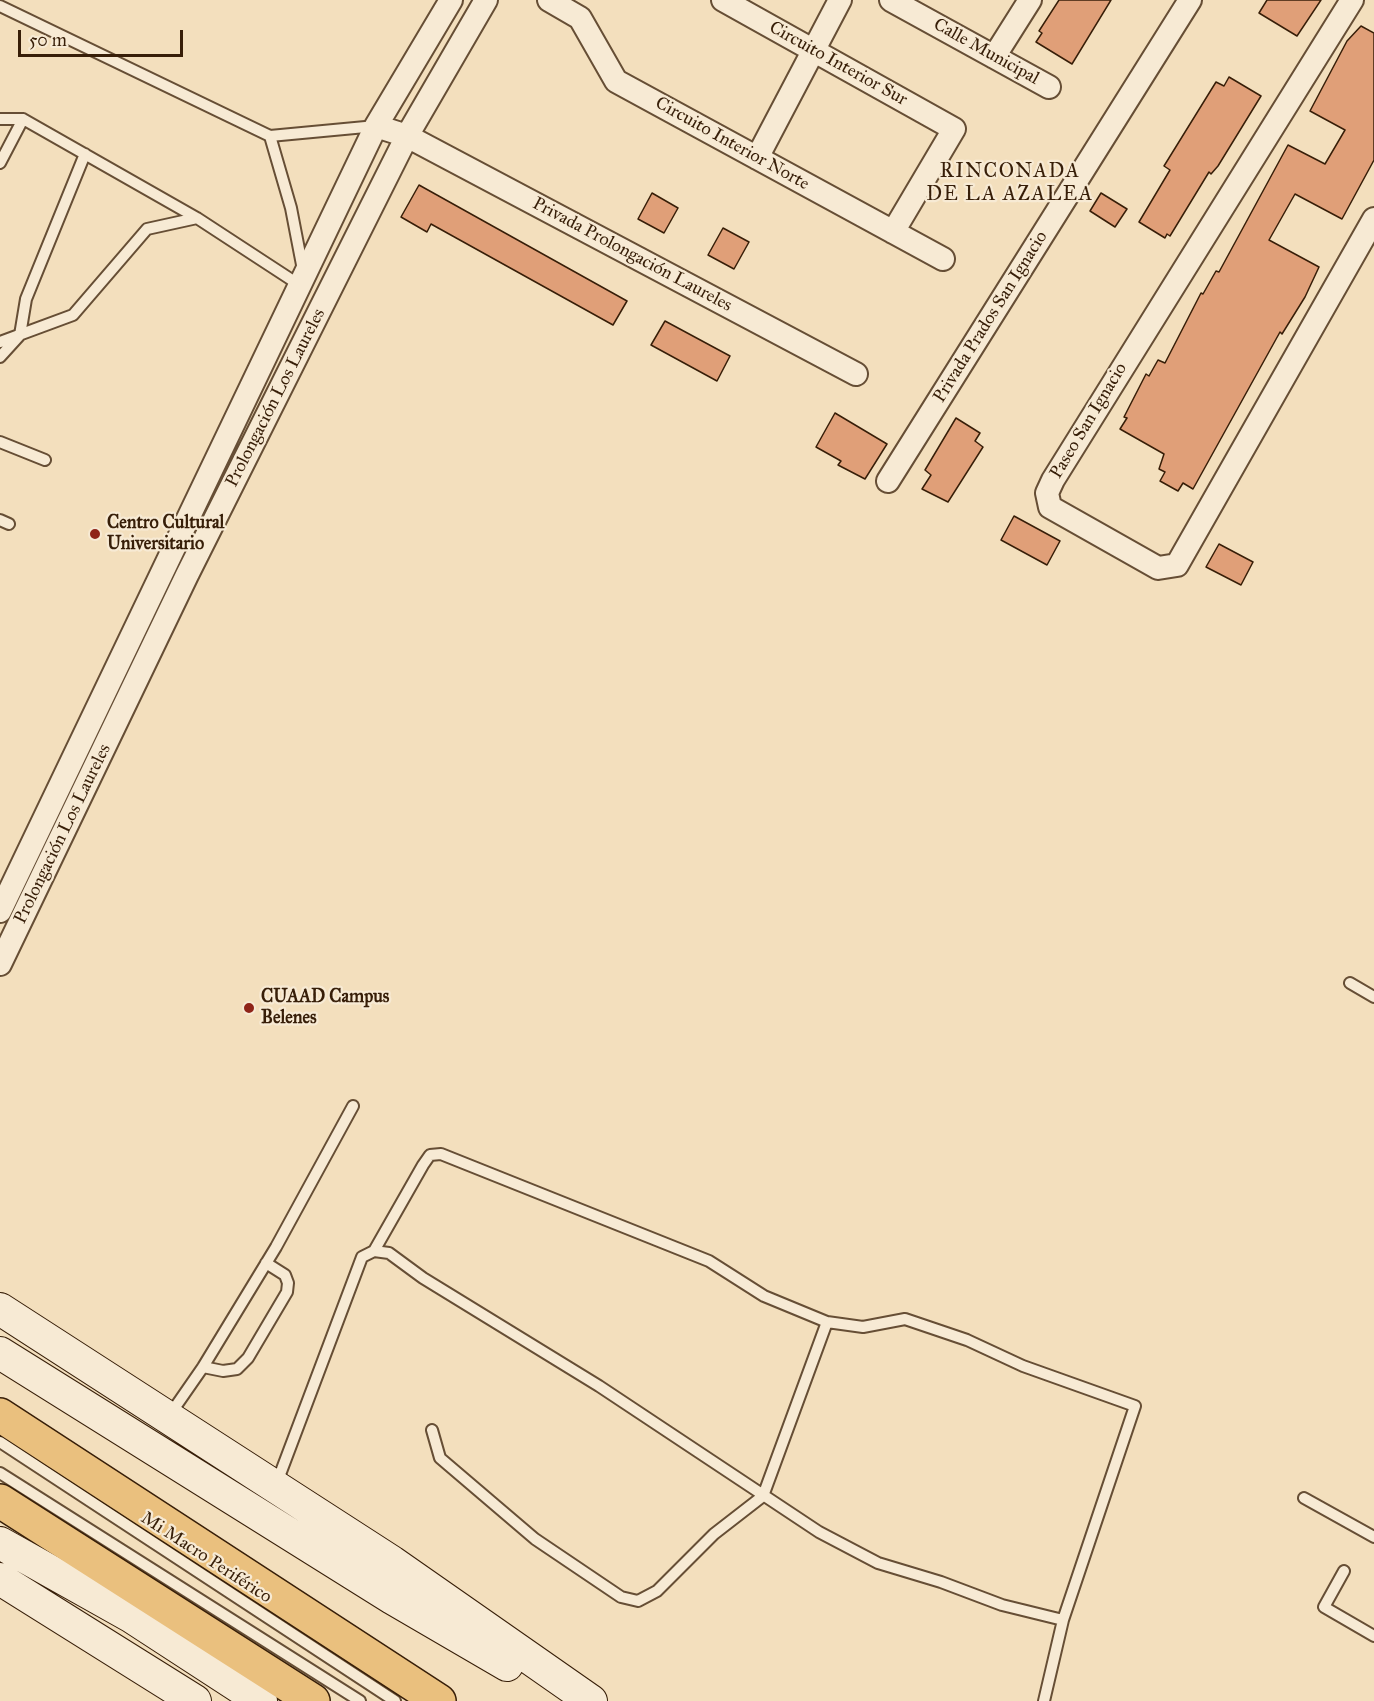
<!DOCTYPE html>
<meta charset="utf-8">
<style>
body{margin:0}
#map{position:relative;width:1374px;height:1701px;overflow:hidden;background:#f3dfbd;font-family:"IM FELL Great Primer",serif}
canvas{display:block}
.scale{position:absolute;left:18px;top:30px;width:165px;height:27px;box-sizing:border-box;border:3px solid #371e08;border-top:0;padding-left:8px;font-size:18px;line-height:21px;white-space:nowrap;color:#371e08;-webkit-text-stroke:4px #f7ead4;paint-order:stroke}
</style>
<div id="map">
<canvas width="1374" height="1701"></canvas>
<div class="scale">50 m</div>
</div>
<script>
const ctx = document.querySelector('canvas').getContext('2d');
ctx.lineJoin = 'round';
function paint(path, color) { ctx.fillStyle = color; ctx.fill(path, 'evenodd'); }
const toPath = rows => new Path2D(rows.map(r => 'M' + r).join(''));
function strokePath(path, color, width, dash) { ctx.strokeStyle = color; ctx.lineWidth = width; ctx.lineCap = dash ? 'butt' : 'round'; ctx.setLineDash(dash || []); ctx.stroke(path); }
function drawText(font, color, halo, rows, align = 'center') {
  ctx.font = font + ' "IM FELL Great Primer",serif'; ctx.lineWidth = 4.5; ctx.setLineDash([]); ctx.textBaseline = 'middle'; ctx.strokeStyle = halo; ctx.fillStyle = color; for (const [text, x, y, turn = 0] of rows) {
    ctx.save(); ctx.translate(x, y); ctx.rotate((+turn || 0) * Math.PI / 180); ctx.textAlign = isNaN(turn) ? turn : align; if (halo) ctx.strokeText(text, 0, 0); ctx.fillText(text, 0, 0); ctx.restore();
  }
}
const building = toPath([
 [1059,0,1111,0,1072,64,1036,42,1042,33,1039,31,1059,0],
 [1267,0,1321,0,1297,36,1259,13,1267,0],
 [1361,26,1374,33,1374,160,1342,219,1295,194,1269,240,1319,267,1305,297,1282,334,1280,332,1193,489,1183,483,1178,491,1160,481,1165,472,1159,469,1164,454,1120,429,1127,418,1124,417,1146,374,1149,376,1158,360,1165,363,1201,293,1203,294,1216,271,1219,272,1288,145,1325,164,1345,130,1310,111,1347,41,1361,26],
 [1229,77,1261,96,1218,166,1211,174,1209,172,1170,236,1167,234,1165,238,1139,222,1170,170,1164,166,1216,82,1224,86,1229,77],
 [419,185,627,301,613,325,431,224,427,232,401,217,419,185],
 [652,193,678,208,664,233,638,219,652,193],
 [1101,193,1127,209,1115,227,1090,211,1101,193],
 [723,228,749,242,734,269,708,255,723,228],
 [665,321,730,356,717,381,651,345,665,321],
 [835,413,887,444,865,479,838,465,841,461,816,447,835,413],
 [956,418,980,433,975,441,983,447,948,502,922,489,931,475,925,470,956,418],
 [1014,516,1060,541,1047,565,1001,540,1014,516],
 [1219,544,1253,562,1241,585,1206,567,1219,544]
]);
paint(building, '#e09f78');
strokePath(building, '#371e08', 1.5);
const lane = toPath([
 [0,6,270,136,376,126],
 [0,119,23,119],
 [270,136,291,208,303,270],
 [0,163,23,119,197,218,298,284],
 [0,342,73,315,147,229,197,218],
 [0,357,20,335,26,299,85,154],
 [0,442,45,460],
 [0,520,9,524],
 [1350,983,1374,997],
 [374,1251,423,1165,430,1155,441,1154,709,1261,764,1296,827,1322,863,1327,905,1319,967,1340,1023,1366,1135,1406,1063,1620],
 [203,1367,223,1371,237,1369,248,1358,287,1292,288,1283,285,1275,266,1263],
 [169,1416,203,1367,276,1247,353,1106],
 [432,1430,440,1458,535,1539,621,1597,638,1601,657,1591,714,1534,763,1496,827,1322],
 [0,1442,395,1701],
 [0,1473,360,1701],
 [276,1485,362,1257,374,1251,389,1253,423,1278,599,1386,819,1532,878,1563,941,1582,1002,1605,1063,1620,1044,1701],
 [1304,1498,1374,1537],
 [1344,1571,1324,1607,1374,1636]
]);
const street = toPath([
 [549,0,580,18,616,81,943,259],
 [723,0,954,129,893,232],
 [891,0,1049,87],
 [1352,0,1053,480,1047,493,1050,507,1158,568,1177,565,1374,219],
 [994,57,1030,0],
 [376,126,407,136,856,374],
 [757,158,840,0],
 [888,481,1190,0],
 [0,911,376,126,451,0],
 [0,964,187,575,407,136,486,0]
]);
const secondary = toPath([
 [0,1309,392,1562,591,1701],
 [0,1353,392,1598,507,1665],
 [0,1543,132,1617,261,1701],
 [0,1579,195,1701]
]);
const highway = toPath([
 [0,1415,439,1701],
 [0,1501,313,1701]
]);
strokePath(lane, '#664e35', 14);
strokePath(street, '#664e35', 26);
strokePath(secondary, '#371e08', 34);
strokePath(highway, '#371e08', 36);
strokePath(lane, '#f7ead4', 10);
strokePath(street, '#f7ead4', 22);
strokePath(secondary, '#f7ead4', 32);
strokePath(highway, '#eac07e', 33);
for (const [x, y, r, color] of [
 [95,534,6,"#8f2418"],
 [249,1008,6,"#8f2418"]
]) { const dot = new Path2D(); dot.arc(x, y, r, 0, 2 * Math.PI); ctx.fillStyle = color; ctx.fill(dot); strokePath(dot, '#f7ead4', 2); }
drawText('18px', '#371e08', '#f7ead4', [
 ["Calle Municipal",986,52,29],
 ["Circuito Interior Sur",838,64,29],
 ["Circuito Interior Norte",732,144,29],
 ["Privada Prolongación Laureles",632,255,28],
 ["Privada Prados San Ignacio",991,317,-58],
 ["Prolongación Los Laureles",276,398,-63],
 ["Paseo San Ignacio",1089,421,-59],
 ["Prolongación Los Laureles",63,834,-64],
 ["Mi Macro Periférico",206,1558,33]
]);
drawText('bold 18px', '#371e08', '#f7ead4', [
 ["Centro Cultural",107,524],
 ["Universitario",107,545],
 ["CUAAD Campus",261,998],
 ["Belenes",261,1019]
], 'left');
ctx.letterSpacing = '1.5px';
drawText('20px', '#371e08', '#f7ead4', [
 ["RINCONADA",1010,172],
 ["DE LA AZALEA",1010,195]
]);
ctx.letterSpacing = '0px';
</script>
